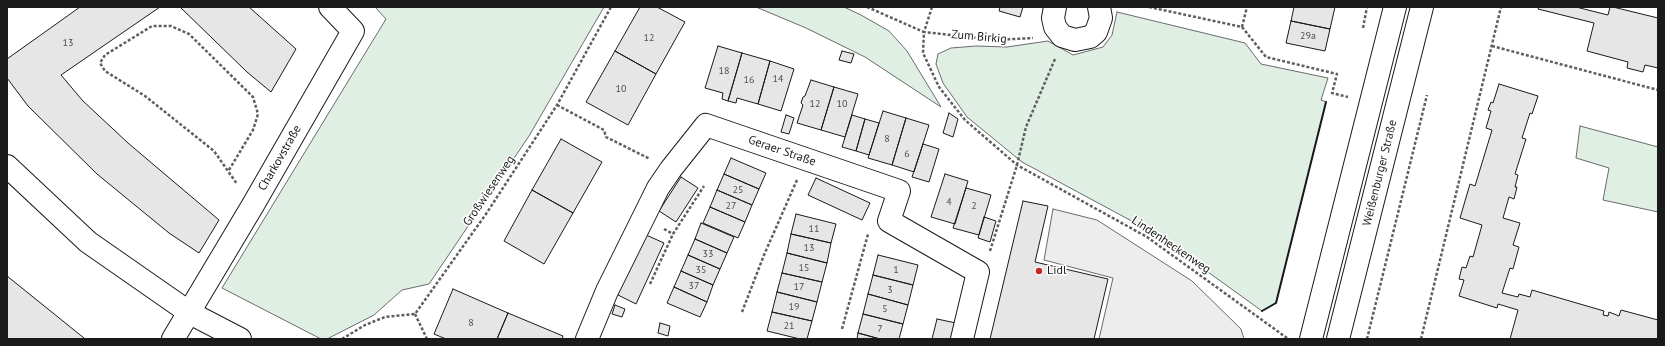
<!DOCTYPE html>
<meta charset="utf-8">
<style>
body{margin:0}
#map{position:relative;width:1665px;height:346px;overflow:hidden;background:#fff;font-family:"PT Sans",sans-serif}
canvas{display:block}
.frame{position:absolute;inset:0;border:8px solid #1a1a1a;pointer-events:none}
</style>
<div id="map">
<canvas width="1665" height="346"></canvas>
<div class="frame"></div>
</div>
<script>
const ctx = document.querySelector('canvas').getContext('2d');
ctx.lineJoin = 'round';
function paint(path, color) { ctx.fillStyle = color; ctx.fill(path, 'evenodd'); }
const toPath = rows => new Path2D(rows.map(r => 'M' + r).join(''));
function strokePath(path, color, width, dash) { ctx.strokeStyle = color; ctx.lineWidth = width; ctx.lineCap = dash ? 'butt' : 'round'; ctx.setLineDash(dash || []); ctx.stroke(path); }
function drawText(font, color, halo, rows, align = 'center') {
  ctx.font = font + ' "PT Sans",sans-serif'; ctx.lineWidth = 3; ctx.setLineDash([]); ctx.textBaseline = 'middle'; ctx.strokeStyle = halo; ctx.fillStyle = color; for (const [text, x, y, turn = 0] of rows) {
    ctx.save(); ctx.translate(x, y); ctx.rotate((+turn || 0) * Math.PI / 180); ctx.textAlign = isNaN(turn) ? turn : align; if (halo) ctx.strokeText(text, 0, 0); ctx.fillText(text, 0, 0); ctx.restore();
  }
}
const green = toPath([
 [375,7,604,7,529,136,429,284,402,290,374,315,327,339,321,339,222,288,386,19,375,7],
 [756,7,844,7,861,15,889,31,907,51,941,107,865,57,806,28,756,7],
 [1117,12,1245,43,1261,64,1328,78,1321,100,1326,102,1276,303,1262,311,1154,233,1022,162,967,117,943,83,936,64,938,54,951,48,976,46,1007,47,1048,41,1073,55,1103,47,1112,35,1117,12],
 [1580,126,1658,147,1658,212,1603,200,1609,168,1576,158,1580,126]
]);
paint(green, '#e0efe3');
strokePath(green, '#6a6a6a', 1);
const parking = toPath([
 [1053,209,1097,220,1192,281,1241,329,1244,339,1099,339,1113,278,1044,260,1053,209]
]);
paint(parking, '#ededed');
strokePath(parking, '#6a6a6a', 1);
const building = toPath([
 [80,7,160,7,61,75,83,101,128,143,219,220,199,253,169,233,97,174,28,106,7,78,7,59,80,7],
 [180,7,249,7,296,49,271,92,247,72,180,7],
 [640,7,657,7,685,22,656,74,615,51,640,7],
 [1000,7,1023,7,1020,17,999,11,1000,7],
 [1294,7,1335,7,1330,29,1291,21,1294,7],
 [1539,7,1576,7,1608,15,1610,7,1613,7,1658,18,1658,68,1645,65,1643,72,1627,68,1628,62,1587,51,1594,23,1538,9,1539,7],
 [1291,21,1330,29,1325,51,1286,43,1291,21],
 [718,46,742,53,728,101,722,99,723,93,705,88,718,46],
 [615,51,656,74,628,125,586,102,615,51],
 [842,51,854,54,851,63,839,60,842,51],
 [742,53,770,61,758,104,737,98,736,103,728,101,742,53],
 [770,61,794,69,781,111,758,104,770,61],
 [811,80,834,87,821,130,797,123,803,105,801,103,803,97,805,96,811,80],
 [1499,84,1538,96,1532,114,1530,113,1522,138,1526,139,1515,174,1518,175,1515,187,1517,187,1514,199,1509,197,1503,218,1520,223,1513,245,1519,247,1513,269,1510,268,1502,293,1518,297,1519,294,1530,297,1532,290,1604,311,1603,315,1608,316,1609,312,1619,316,1621,310,1658,320,1658,339,1510,339,1518,310,1498,304,1497,308,1459,296,1464,280,1459,279,1462,267,1466,268,1470,256,1473,257,1482,225,1460,218,1470,184,1475,186,1492,130,1486,128,1491,111,1488,110,1491,102,1493,103,1499,84],
 [834,87,858,94,845,137,821,130,834,87],
 [883,111,906,118,892,165,868,158,883,111],
 [949,113,958,119,953,137,943,133,949,113],
 [786,115,794,118,789,134,781,132,786,115],
 [852,115,865,119,856,151,842,147,852,115],
 [906,118,929,125,914,172,892,165,906,118],
 [865,119,879,123,869,155,856,151,865,119],
 [561,139,602,162,573,213,532,190,561,139],
 [923,144,939,149,929,182,912,177,923,144],
 [731,158,766,173,759,189,724,174,731,158],
 [724,174,759,189,752,205,717,190,724,174],
 [945,174,968,181,955,224,931,217,945,174],
 [681,177,698,188,676,222,659,211,681,177],
 [816,178,870,203,862,220,808,195,816,178],
 [966,188,991,195,979,235,953,228,966,188],
 [532,190,573,213,544,264,504,241,532,190],
 [717,190,752,205,745,222,710,207,717,190],
 [1023,201,1048,206,1035,262,1108,279,1094,339,990,339,1023,201],
 [710,207,745,222,738,238,703,223,710,207],
 [796,214,836,224,831,243,791,234,796,214],
 [984,217,996,221,990,242,978,238,984,217],
 [701,223,734,237,727,253,695,239,701,223],
 [644,234,664,243,636,304,616,294,644,234],
 [791,234,831,243,827,263,787,253,791,234],
 [695,239,727,253,720,269,688,255,695,239],
 [787,253,827,263,822,282,782,273,787,253],
 [688,255,720,269,713,285,681,271,688,255],
 [878,255,918,265,913,285,873,275,878,255],
 [681,271,713,285,707,302,674,287,681,271],
 [782,273,822,282,817,302,777,292,782,273],
 [873,275,913,285,908,305,868,294,873,275],
 [7,276,84,338,85,339,7,339,7,276],
 [674,287,707,302,700,317,667,303,674,287],
 [453,289,508,313,497,339,446,339,434,334,453,289],
 [777,292,817,302,812,321,772,312,777,292],
 [868,294,908,305,903,324,863,314,868,294],
 [615,305,625,309,622,317,612,314,615,305],
 [772,312,812,321,807,339,800,339,767,331,772,312],
 [508,313,563,336,562,339,497,339,508,313],
 [863,314,903,324,899,339,880,339,858,333,863,314],
 [937,319,956,323,952,339,932,339,937,319],
 [660,323,670,326,668,336,658,333,660,323],
 [858,333,880,339,857,339,858,333]
]);
paint(building, '#e6e6e6');
strokePath(building, '#1a1a1a', 1);
const minor = toPath([
 [1055,7,1053,18,1055,27,1062,36,1075,40,1090,37,1096,32,1101,18,1099,7],
 [7,166,88,242,190,313,240,339],
 [173,339,253,205,353,31,330,7],
 [587,339,607,291,658,188,671,169,706,125,899,191,889,221,978,272,962,339]
]);
const primary = toPath([
 [1311,339,1395,7],
 [1338,339,1422,7]
]);
strokePath(minor, '#1a1a1a', 24);
strokePath(primary, '#1a1a1a', 24);
strokePath(toPath([
 [867,7,924,32,923,53,939,87,965,120,1017,165,1147,237,1287,338],
 [932,7,924,32,995,40,1033,38],
 [1149,7,1242,27],
 [1242,27,1266,57,1337,74,1332,93,1348,97],
 [1242,27,1247,7],
 [1363,28,1367,7],
 [1492,46,1658,90],
 [557,105,604,130,606,137,650,159],
 [229,170,253,130,258,114,253,97,189,34,171,26,152,26,105,55,100,63,105,71,145,96,214,151,237,184],
 [664,229,673,234],
 [990,251,1017,165,1026,127,1055,59],
 [650,284,673,234,704,186],
 [742,312,764,255,797,180],
 [415,314,427,339],
 [842,329,868,234],
 [342,339,365,325,385,317,415,314,486,214,557,105,611,7],
 [1367,339,1427,95],
 [1421,339,1501,7]
]), '#5f5f5f', 2.5, [3, 2]);
strokePath(minor, '#fff', 22);
strokePath(primary, '#fff', 22);
strokePath(toPath([
 [1262,311,1276,303,1326,102]
]), '#1a1a1a', 2);
for (const [x, y, r, color] of [
 [1039,271,4,"#c62828"]
]) { const dot = new Path2D(); dot.arc(x, y, r, 0, 2 * Math.PI); ctx.fillStyle = color; ctx.fill(dot); strokePath(dot, '#fff', 1.5); }
drawText('10px', '#4d4d4d', null, [
 ["29a",1308,36],
 ["12",649,38],
 ["13",68,43],
 ["18",724,71],
 ["14",778,79],
 ["16",749,80],
 ["10",621,89],
 ["12",815,104],
 ["10",842,104],
 ["8",887,139],
 ["6",907,154],
 ["25",738,190],
 ["4",949,202],
 ["27",731,206],
 ["2",974,206],
 ["11",814,229],
 ["13",809,248],
 ["33",708,254],
 ["15",804,268],
 ["35",701,270],
 ["1",896,270],
 ["37",694,286],
 ["17",799,287],
 ["3",890,290],
 ["19",794,307],
 ["5",885,309],
 ["8",471,323],
 ["21",789,326],
 ["7",880,329]
]);
drawText('12px', '#1a1a1a', '#fff', [
 ["Zum Birkig",979,37,5],
 ["Geraer Straße",782,151,19],
 ["Charkovstraße",280,158,-60],
 ["Weißenburger Straße",1380,173,-76],
 ["Großwiesenweg",489,191,-56],
 ["Lindenheckenweg",1171,245,34]
]);
drawText('12px', '#1a1a1a', '#fff', [
 ["Lidl",1047,271]
], 'left');
</script>
